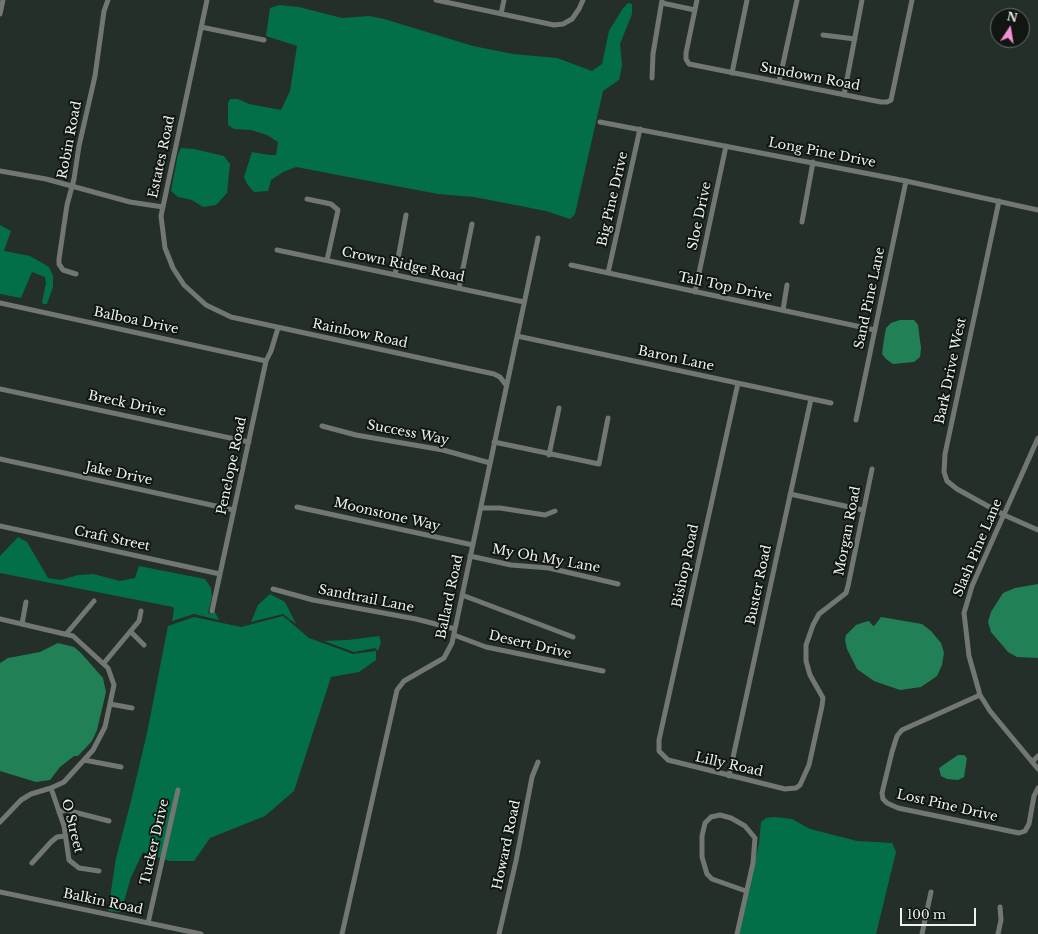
<!DOCTYPE html>
<style>
body{margin:0}
#map{position:relative;width:1038px;height:934px;overflow:hidden;background:#242f29;font-family:"Libre Baskerville",serif}
canvas{display:block}
.north{position:absolute;left:990px;top:8px;width:40px;height:40px;box-sizing:border-box;background:#111613;border:1px solid #696e6b;border-radius:50%;rotate:12deg;font-size:11px;font-weight:700;line-height:16px;text-align:center;color:#ecf3ee}
.north::after{content:'';display:block;margin:auto;width:14px;height:18px;background:#f391d5;clip-path:polygon(50% 0,100% 100%,50% 72%,0 100%)}
.scale{position:absolute;left:900px;top:908px;width:76px;height:18px;box-sizing:border-box;border:2px solid #ecf3ee;border-top:0;padding-left:5px;font-size:12px;line-height:14px;white-space:nowrap;color:#ecf3ee;-webkit-text-stroke:3px #111613;paint-order:stroke}
</style>
<div id="map">
<canvas width="1038" height="934"></canvas>
<div class="north">N</div>
<div class="scale">100 m</div>
</div>
<script>
const ctx = document.querySelector('canvas').getContext('2d');
ctx.lineJoin = 'round';
function paint(path, color) { ctx.fillStyle = color; ctx.fill(path, 'evenodd'); }
const toPath = rows => new Path2D(rows.map(r => 'M' + r).join(''));
function strokePath(path, color, width, dash) { ctx.strokeStyle = color; ctx.lineWidth = width; ctx.lineCap = dash ? 'butt' : 'round'; ctx.setLineDash(dash || []); ctx.stroke(path); }
function drawText(font, color, halo, rows, align = 'center') {
  ctx.font = font + ' "Libre Baskerville",serif'; ctx.lineWidth = 4; ctx.setLineDash([]); ctx.textBaseline = 'middle'; ctx.strokeStyle = halo; ctx.fillStyle = color; for (const [text, x, y, turn = 0] of rows) {
    ctx.save(); ctx.translate(x, y); ctx.rotate((+turn || 0) * Math.PI / 180); ctx.textAlign = isNaN(turn) ? turn : align; if (halo) ctx.strokeText(text, 0, 0); ctx.fillText(text, 0, 0); ctx.restore();
  }
}
paint(toPath([
 [628,3,632,4,632,14,620,44,622,65,619,80,603,91,575,214,570,219,546,211,474,197,438,194,296,167,283,172,271,180,268,191,254,192,247,184,244,177,252,152,269,155,276,155,278,142,267,135,251,130,234,129,228,125,228,103,230,99,238,99,249,104,281,110,290,91,297,46,266,36,270,8,279,5,299,7,342,18,369,16,384,19,473,46,513,54,557,58,592,71,602,64,609,31,623,8],
 [181,148,194,149,224,156,230,164,227,193,216,205,203,207,192,200,178,197,171,191,178,154],
 [0,225,11,231,4,251,30,256,49,267,53,276,53,287,47,304,43,304,42,302,46,283,45,277,32,272,21,298,0,294],
 [18,537,27,542,48,578,61,580,78,575,93,574,120,581,135,578,139,566,205,579,211,588,212,597,208,613,213,614,214,610,219,620,194,614,172,621,174,610,173,607,0,573,0,556],
 [270,594,285,602,296,624,283,614,251,622,258,605],
 [283,616,309,638,353,654,376,651,376,660,359,672,331,677,294,791,265,816,210,838,194,861,169,861,143,852,131,877,121,912,108,911,116,858,131,801,147,733,168,626,194,617,241,627],
 [379,636,381,642,378,651,375,648,354,652,324,641,348,640],
 [774,817,792,819,810,829,857,841,892,843,896,852,876,934,739,934,759,843,761,822,766,818]
]), '#036f47');
paint(toPath([
 [900,320,914,320,918,325,921,348,920,357,914,362,893,364,886,359,882,354,884,339,886,328,891,323],
 [1038,584,1038,658,1017,657,1008,652,991,632,988,622,991,612,1003,593,1015,588],
 [881,617,922,624,931,631,941,643,944,653,942,665,937,676,921,687,900,690,874,681,857,669,847,649,845,640,846,635,856,625,865,622,869,621,873,626,875,625],
 [58,643,74,647,81,653,103,678,106,692,97,730,92,741,78,756,74,756,60,767,50,780,36,782,0,771,0,663,8,658,40,652],
 [958,755,964,755,967,758,964,777,958,780,947,779,941,776,939,768]
]), '#228056');
strokePath(toPath([
 [207,0,161,216,165,248,173,268,184,285,206,305,231,317,494,374,500,377,506,385],
 [436,0,554,25,563,24,572,19,579,9,583,0],
 [697,0,686,53,686,59,689,64,881,102,887,102,891,100,912,0],
 [662,3,695,10],
 [0,14,3,0],
 [501,14,504,0],
 [201,27,264,40],
 [823,35,855,39],
 [732,73,747,0],
 [652,78,653,54,662,0],
 [779,82,797,0],
 [844,95,862,0],
 [600,122,906,181,1038,210],
 [0,171,46,179,130,202,163,207],
 [307,199,331,204,338,210,327,260],
 [999,201,945,454,944,472,947,481,957,489,1004,515,1038,530],
 [802,222,813,162],
 [277,250,524,302],
 [571,265,875,330],
 [608,273,640,129],
 [76,274,63,270,59,264,59,259,67,205,74,179,79,146,95,76,104,11,108,0],
 [395,275,406,215],
 [459,288,472,224],
 [695,292,726,146],
 [0,303,266,361],
 [783,310,787,285],
 [517,336,831,403],
 [738,383,659,740,659,751,668,760,785,789,796,788,800,785,809,765,822,706,823,698,810,675,806,661,806,645,813,625,819,614,846,593,848,586,872,469],
 [0,389,249,442],
 [856,420,906,181],
 [322,426,356,435,443,450,490,463],
 [1038,438,972,586,964,613,969,656,980,695,990,711,1038,769],
 [494,442,599,464,608,418],
 [549,455,559,408],
 [0,459,234,510],
 [790,494,863,510],
 [297,507,473,545],
 [481,508,500,508,545,515,555,511],
 [0,526,220,574],
 [470,556,511,565,549,568,618,584],
 [273,589,313,600,416,619,455,629],
 [462,595,573,637],
 [212,611,266,361,271,351,278,328],
 [0,619,73,636,108,668,114,685,105,727,93,750,64,782,51,788,31,794,21,800,0,822],
 [22,624,26,602],
 [131,632,144,645],
 [67,633,94,601],
 [454,635,486,647,603,671],
 [104,663,139,621,141,611],
 [980,695,902,730,897,736,892,752,882,793,883,799,887,803,898,808,1019,833,1025,831,1029,824,1034,796,1038,788],
 [110,704,132,708],
 [84,760,121,767],
 [1032,762,1038,756],
 [729,776,811,399],
 [51,788,64,826,69,860,79,868,99,871],
 [59,812,66,810,109,821],
 [32,863,51,842,57,837,65,836],
 [0,892,201,934],
 [148,923,178,790],
 [342,934,397,690,404,681,444,658,452,643,538,238],
 [499,934,516,861,532,777,538,762],
 [737,934,753,863,755,838,745,826,731,818,720,815,711,817,705,823,702,836,702,857,707,874,712,879,746,891],
 [922,934,931,892],
 [998,934,1001,920,1000,907]
]), '#727774', 5);
drawText('13px', '#ecf3ee', '#111613', [
 ["Sundown Road",810,77,11],
 ["Robin Road",70,140,-79],
 ["Long Pine Drive",822,153,11],
 ["Estates Road",162,157,-78],
 ["Big Pine Drive",613,199,-77],
 ["Sloe Drive",700,216,-78],
 ["Crown Ridge Road",403,265,12],
 ["Tall Top Drive",725,287,12],
 ["Sand Pine Lane",870,298,-78],
 ["Balboa Drive",136,321,12],
 ["Rainbow Road",360,334,12],
 ["Baron Lane",676,359,12],
 ["Bark Drive West",951,371,-78],
 ["Breck Drive",127,404,12],
 ["Success Way",408,433,11],
 ["Penelope Road",232,466,-78],
 ["Jake Drive",119,474,12],
 ["Moonstone Way",387,515,13],
 ["Morgan Road",848,531,-79],
 ["Craft Street",112,539,12],
 ["Slash Pine Lane",978,548,-67],
 ["My Oh My Lane",546,559,10],
 ["Bishop Road",686,566,-78],
 ["Buster Road",759,585,-78],
 ["Ballard Road",450,597,-78],
 ["Sandtrail Lane",366,599,11],
 ["Desert Drive",530,645,13],
 ["Lilly Road",729,765,13],
 ["Lost Pine Drive",947,806,13],
 ["O Street",72,826,76],
 ["Tucker Drive",155,842,-77],
 ["Howard Road",507,845,-78],
 ["Balkin Road",103,902,12]
]);
</script>
